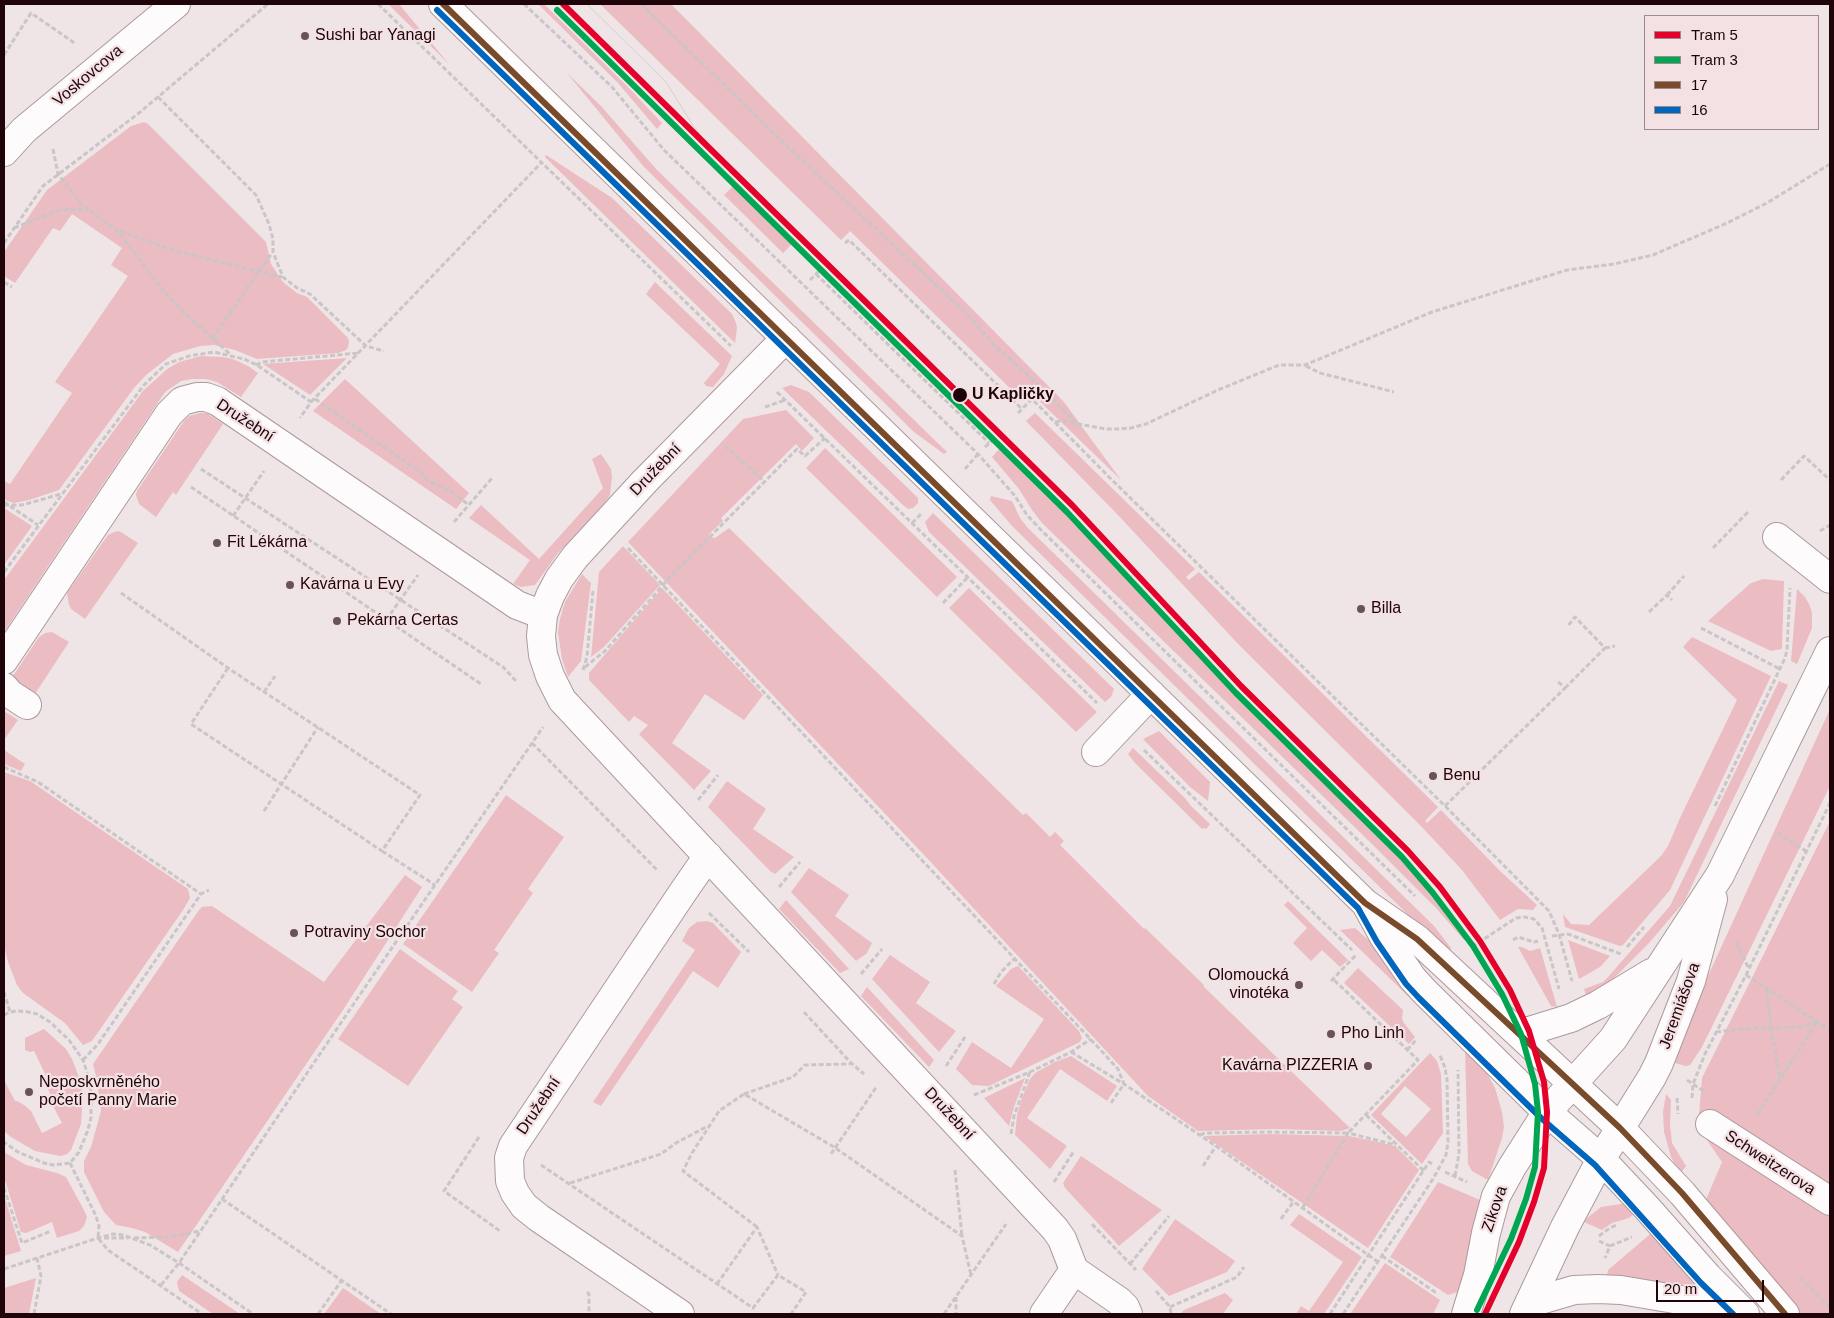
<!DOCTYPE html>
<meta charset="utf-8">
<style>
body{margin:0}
#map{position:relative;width:1834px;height:1318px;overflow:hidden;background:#efe5e6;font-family:Arial,sans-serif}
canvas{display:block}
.frame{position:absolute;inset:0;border:5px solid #1f0409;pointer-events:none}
.legend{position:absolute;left:1644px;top:15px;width:175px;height:115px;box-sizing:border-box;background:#f3e1e3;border:1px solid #9e898c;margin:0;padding:6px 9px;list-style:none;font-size:15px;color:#1f0409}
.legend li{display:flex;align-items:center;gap:10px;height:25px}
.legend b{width:25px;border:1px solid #9e898c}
.scale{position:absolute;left:1656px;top:1280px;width:108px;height:22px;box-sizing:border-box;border:2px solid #1f0409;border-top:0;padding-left:6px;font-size:15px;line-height:18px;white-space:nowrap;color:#1f0409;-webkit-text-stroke:4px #f3e1e3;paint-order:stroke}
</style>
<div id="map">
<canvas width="1834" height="1318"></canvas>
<div class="frame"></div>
<ul class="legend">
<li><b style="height:6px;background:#e4002b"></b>Tram 5</li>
<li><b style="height:6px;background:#00a651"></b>Tram 3</li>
<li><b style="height:6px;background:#7a4b2a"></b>17</li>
<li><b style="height:6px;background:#0065bd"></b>16</li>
</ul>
<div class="scale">20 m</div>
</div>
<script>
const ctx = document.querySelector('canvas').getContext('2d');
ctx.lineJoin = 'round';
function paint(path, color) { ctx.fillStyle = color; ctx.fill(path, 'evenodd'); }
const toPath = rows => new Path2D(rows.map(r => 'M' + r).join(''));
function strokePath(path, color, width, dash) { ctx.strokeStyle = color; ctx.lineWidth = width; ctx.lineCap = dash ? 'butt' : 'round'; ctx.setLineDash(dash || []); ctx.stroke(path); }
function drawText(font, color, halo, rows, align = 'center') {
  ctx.font = font + ' Arial,sans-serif'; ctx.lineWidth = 4.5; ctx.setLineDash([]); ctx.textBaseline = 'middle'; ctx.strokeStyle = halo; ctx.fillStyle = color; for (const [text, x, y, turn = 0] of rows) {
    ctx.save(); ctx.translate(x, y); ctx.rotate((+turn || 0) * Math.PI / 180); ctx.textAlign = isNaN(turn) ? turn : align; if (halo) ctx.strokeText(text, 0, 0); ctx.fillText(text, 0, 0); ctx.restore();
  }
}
paint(toPath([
 [388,4,399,4,449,64],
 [538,4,544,4,629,88,662,123,657,129,618,83],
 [600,4,671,4,1064,402,1121,480,1028,390,1020,398,850,231,841,240],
 [567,73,601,106,657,170,947,452,944,454,914,432,644,167],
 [144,122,148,124,266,242,271,264,283,282,297,293,307,297,348,338,349,342,348,347,346,350,338,353,257,359,235,350,214,345,200,346,173,354,146,375,134,388,59,490,29,500,14,503,7,501,4,498,4,481,10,484,72,393,55,382,128,276,111,265,122,248,72,214,60,231,53,228,15,283,4,276,4,252,47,190,131,126],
 [546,155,612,198,727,309,732,314,736,323,737,328,735,343,545,157],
 [734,185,793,243,783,253,724,195],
 [655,282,732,356,724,374,713,387,706,386,704,383,720,364,646,294],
 [201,356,223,357,233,359,248,366,258,373,241,397,217,382,206,379,192,379,181,381,165,392,4,632,4,580,143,391,167,369,179,362],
 [347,358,310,395,263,364],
 [345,379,469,493,456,509,313,411],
 [791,385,809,392,918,498,918,503,913,508,908,509,903,505,782,388],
 [786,410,814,438,802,451,796,444,721,518,723,521,709,534,710,537,715,538,729,528,1023,815,1026,813,1050,837,1055,832,1064,841,1060,845,1144,929,1145,928,1204,985,1203,986,1350,1128,1341,1131,1276,1129,1198,1131,1148,1096,925,856,628,542,743,419],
 [200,413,207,413,223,424,176,495,173,492,156,517,139,504,136,495,137,491,184,421,189,416],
 [1035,413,1195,569,1186,577,1189,580,1199,572,1438,807,1425,821,1427,823,1441,810,1500,871,1537,905,1533,910,1518,909,1500,920,1462,870,1420,825,1240,646,1117,514,1026,421],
 [1001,447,1098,545,1214,673,1414,872,1431,891,1468,940,1464,940,1436,908,1372,844,1042,523,1032,510,1019,489,992,457],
 [825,448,957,577,937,597,806,468],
 [601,454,611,469,612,477,610,495,604,504,558,553,535,585,521,587,513,584,530,560,469,518,481,505,539,559,603,488,592,459],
 [991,496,1012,501,1020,518,1028,528,1434,926,1451,948,1449,955,1012,526,990,500],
 [4,508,32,526,4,565],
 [933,513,1114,689,1111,697,1105,702,929,532,925,522],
 [119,531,138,543,85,619,71,609,69,605,67,593,108,535,114,532],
 [623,546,660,585,604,647,591,657,599,572],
 [582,574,591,583,581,661,568,677,562,659,558,632,560,619,565,602],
 [1763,579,1784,581,1782,649,1771,651,1708,621,1751,583],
 [662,588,763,695,744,720,705,694,672,743,711,771,694,790,639,734,648,725,634,716,629,722,589,680,589,673],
 [969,588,1097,712,1076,732,949,608],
 [1797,589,1805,597,1810,606,1812,613,1812,628,1797,664,1791,661],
 [52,632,69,642,33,697,14,681,13,676,39,637,45,633],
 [1692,637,1771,676,1670,890,1623,945,1620,946,1565,927,1563,914,1571,924,1589,925,1661,856,1668,846,1680,818,1737,700,1683,647],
 [1779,681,1788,685,1684,902,1649,943,1608,984,1587,998,1584,989,1603,982,1608,977,1670,906],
 [1830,709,1830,786,1702,1047,1690,1065,1686,1066,1675,1063,1692,1011],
 [4,711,18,720,4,740],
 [1159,731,1210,782,1208,801,1190,787,1143,739],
 [1133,748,1185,798,1191,806,1210,824,1206,829,1204,828,1202,829,1135,763,1128,754],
 [4,750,25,764,21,771,4,764],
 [4,772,30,781,188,889,190,898,183,910,92,1041,83,1045,65,1023,23,993,17,985,8,962,4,945],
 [727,781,766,809,753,829,794,857,775,874,770,871,708,807],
 [506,795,564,837,528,889,533,893,494,950,499,953,472,992,403,944],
 [1830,821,1830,1314,1797,1314,1705,1202,1722,1162,1698,1127,1702,1078],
 [809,868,849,895,835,916,872,943,867,953,856,961,791,892],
 [405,875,422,887,343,1010,178,1252,145,1232,132,1228,116,1225,104,1212,84,1172,84,1161,91,1147,101,1111,97,1080,93,1064,199,910,202,907,212,906,324,982],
 [786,900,849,969,840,973,779,909],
 [1288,901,1348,960,1340,967,1322,950,1311,961,1293,943,1307,928,1284,905],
 [707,921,713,923,741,952,718,988,693,971,601,1106,593,1102,695,950,682,941,689,928,697,922],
 [1355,928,1373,944,1411,994,1409,997,1340,930],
 [1568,940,1610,956,1600,967,1579,979],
 [1518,947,1522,947,1530,951,1540,948,1557,1007,1551,1006],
 [400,949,458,991,452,999,463,1007,408,1086,338,1039],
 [890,955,930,982,916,1003,956,1031,939,1052,872,979],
 [1018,966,1079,1031,1082,1038,1080,1042,989,1086,972,1085,956,1069,972,1042,1011,1068,1044,1019,996,986,1011,969],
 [1358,968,1403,1010,1402,1019,1404,1023,1415,1037,1409,1044,1344,983],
 [867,987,934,1060,929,1067,861,996],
 [44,1029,66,1049,72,1059,80,1080,83,1096,81,1124,71,1150,67,1154,60,1156,35,1151,11,1137,4,1131,4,1080,15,1101,17,1101,24,1105,31,1111,42,1133,62,1123,50,1100,51,1096,47,1087,50,1084,34,1051,30,1052,25,1050,25,1038],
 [1465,1049,1488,1075,1495,1088,1502,1112,1504,1127,1502,1138,1488,1180,1472,1171,1468,1164],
 [1430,1053,1437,1061,1441,1074,1443,1133,1422,1164,1371,1115],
 [1405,1086,1431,1109,1406,1137,1381,1114],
 [1071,1056,1117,1086,1107,1101,1060,1069,1027,1118,1067,1146,1050,1169,1015,1135,1017,1115,1022,1098,1030,1079,1035,1073,1055,1062],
 [1025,1078,1014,1107,1009,1126,984,1098],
 [1666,1094,1671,1100,1670,1124,1672,1143,1686,1166,1680,1174,1671,1157,1664,1132,1663,1112],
 [1270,1134,1349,1136,1378,1142,1395,1146,1419,1170,1368,1248,1204,1136],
 [4,1152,26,1165,57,1173,66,1177,85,1212,87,1217,84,1226,79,1231,57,1238,52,1222,26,1233,21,1232,4,1177],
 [1081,1156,1162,1210,1119,1246,1065,1188,1063,1183],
 [1438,1182,1480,1200,1477,1211,1472,1254,1464,1290,1448,1295,1390,1257],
 [4,1195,21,1251,4,1256],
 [1621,1204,1629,1204,1639,1210,1629,1218,1612,1223,1602,1230,1584,1222,1587,1218,1601,1207],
 [1299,1214,1362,1257,1324,1314,1296,1314,1301,1306,1309,1311,1343,1262,1290,1225],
 [1175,1219,1235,1261,1227,1272,1169,1296,1142,1269],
 [1655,1230,1700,1283,1697,1289,1636,1278,1607,1275,1608,1270],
 [1385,1263,1440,1300,1433,1314,1350,1314],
 [182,1275,240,1314,213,1314,179,1291,177,1282],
 [36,1278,29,1314,4,1314,4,1288],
 [343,1288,381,1314,324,1314],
 [1225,1293,1233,1300,1223,1314,1180,1314,1184,1310]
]), '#ebbcc2');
const minor = toPath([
 [443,4,1365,903,1417,939,1620,1128,1682,1193,1785,1314],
 [4,152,24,130,176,4],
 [786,338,645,481,575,557,559,579,550,596,543,615,541,636,543,655,550,676,562,700,1055,1229,1062,1239,1074,1270,1119,1301,1125,1307,1128,1314],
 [1777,537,1830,579],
 [4,660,169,414,182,401,197,397,206,397,217,401,517,605,543,615],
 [4,687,10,694,27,705],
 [1096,752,1151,694],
 [1367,906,1384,937,1413,979,1425,992,1547,1112,1601,1159,1647,1208,1708,1277,1745,1314],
 [1516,1031,1529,1031,1571,1018,1598,1005,1651,973],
 [1710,1124,1830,1201],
 [1530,1303,1574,1290,1598,1289,1621,1290,1680,1300,1736,1306],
 [680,1314,539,1218,524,1206,515,1193,510,1181,509,1158,513,1146,683,892,708,856],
 [1044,1314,1074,1270],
 [1466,1314,1478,1275,1486,1233,1496,1196,1512,1167,1547,1112,1613,1039,1720,875,1830,651],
 [1524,1314,1565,1227,1601,1159,1652,1077,1659,1063,1691,981,1713,899]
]);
strokePath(minor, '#ac9a9d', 30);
strokePath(toPath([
 [378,4,731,346],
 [524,4,612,87,664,150,978,454,1015,496,1027,515,1042,531,1415,896],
 [641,4,790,149,965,312,996,347,1030,377,1076,423],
 [4,55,31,13,76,44],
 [158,97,256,195,269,224,273,239,273,252,283,277,297,288,310,294,366,346,384,351],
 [53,149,58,174,82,205,117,230,162,289,181,310,230,354],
 [14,228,59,210,66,209,87,210],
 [120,231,172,250,282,277],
 [4,243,43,186,139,113,268,4],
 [845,243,849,240,1022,409],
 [816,274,989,443],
 [810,280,820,270],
 [4,282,12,287],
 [212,339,272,253],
 [256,365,262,362,359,353],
 [1306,366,1320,373,1394,392],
 [777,392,1097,703],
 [315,399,420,472,429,481,450,491,469,505],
 [311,402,542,162],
 [765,407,785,400],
 [1018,413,1032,399,1112,480,1445,806,1549,911,1559,934,1572,981],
 [1055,422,1062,421,1106,429,1119,429,1131,428,1146,424,1218,390,1279,365,1305,365,1432,312,1567,270,1614,264,1653,255,1727,223,1767,203,1830,164],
 [725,446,765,482],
 [985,447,993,440],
 [201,469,503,667,516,681],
 [965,469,978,454],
 [1781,480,1804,456,1830,480],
 [191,487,481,684],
 [4,502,38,525],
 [4,505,22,505,61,494],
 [233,516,264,471],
 [454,522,493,477],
 [912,523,921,514],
 [1820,531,1830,525],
 [628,548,1096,1045,1118,1069,1124,1084],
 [1713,548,1748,512],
 [4,572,144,385,166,364,189,356,214,352,244,359,257,365,311,402,300,418],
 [121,593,228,668,420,795,382,851,191,724,228,668],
 [1667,595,1684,576],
 [943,603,968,577],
 [1649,612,1667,595,1672,600],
 [386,620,418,575],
 [1701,628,1780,669],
 [1605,648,1615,646],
 [585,667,605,651,670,577,797,449,805,456,825,438],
 [583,670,587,657,593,590],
 [1565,688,1605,648,1575,617,1567,627],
 [264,692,275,676],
 [532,743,658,871],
 [1144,750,1352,950],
 [4,767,38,782,201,894],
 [698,800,718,775],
 [1445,806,1565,688,1556,680],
 [1715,806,1785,658,1787,650,1790,588],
 [264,811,318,727],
 [1777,833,1806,851],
 [382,851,435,885],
 [779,887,800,862],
 [709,913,749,952],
 [1552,936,1568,934,1621,954],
 [1513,940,1518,937,1534,942,1538,941],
 [1736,942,1748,967],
 [1472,947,1516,918,1524,917,1534,919,1542,928,1559,989],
 [1627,947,1644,927],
 [861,974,882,949],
 [1746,975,1830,1030],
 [1331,981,1356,955],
 [994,984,1001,972,1015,958],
 [1767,990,1771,1028,1780,1078],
 [4,992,10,1012],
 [804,1012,851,1063,864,1074],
 [4,1015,10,1012,18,1011,28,1012,37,1014,50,1022,69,1040,83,1060,90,1082,91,1094,91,1117,88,1130,79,1152,70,1163,53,1165,44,1163,18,1152,4,1142],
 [1716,1032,1741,1029,1800,1027,1816,1022],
 [1407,1050,1417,1039],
 [1071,1052,1124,1084,1216,1146,1378,1262],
 [83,1060,98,1044,201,894,209,890],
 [946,1066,965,1037],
 [1687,1080,1705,1092],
 [744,1094,793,1077,805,1065,850,1064],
 [974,1095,1030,1072,1071,1052,1091,1039],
 [1677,1098,1678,1114],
 [1692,1098,1693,1084,1705,1054,1746,975,1830,803],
 [1111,1103,1124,1084],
 [1366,1115,1424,1171],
 [1757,1115,1817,1022],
 [1011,1134,1014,1116,1030,1072],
 [1200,1135,1205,1133,1268,1132,1348,1133,1418,1060,1333,979],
 [479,1137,444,1191,500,1231],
 [831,1154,877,1086],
 [70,1163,96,1216,99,1226,98,1238,108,1250,202,1314],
 [541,1165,753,1308,778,1275,806,1292,791,1314],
 [1203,1166,1216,1146],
 [955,1170,962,1236],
 [1445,1172,1467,1182],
 [1455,1176,1459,1154,1458,1070],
 [1054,1182,1074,1151],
 [570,1183,661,1154,676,1143,706,1127],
 [4,1188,22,1243,51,1231],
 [222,1199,391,1314],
 [1303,1207,1348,1133,1396,1145],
 [1281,1219,1294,1201],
 [1092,1224,1136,1270],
 [757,1227,683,1171,692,1153,719,1111,744,1094,834,1147,962,1236,971,1275],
 [1599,1236,1610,1228,1617,1225],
 [104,1238,128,1238],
 [134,1238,170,1237,200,1231],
 [1599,1241,1610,1246,1605,1258],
 [1610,1246,1632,1237],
 [1382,1256,1438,1294],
 [1130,1264,1169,1216],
 [4,1269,98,1238,113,1234,123,1235,150,1245,179,1263,253,1314],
 [1800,1278,1830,1307],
 [717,1284,757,1227,778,1275],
 [161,1285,179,1263,357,999,543,727],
 [1156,1291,1170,1307,1171,1314],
 [587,1292,589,1294,589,1314],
 [956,1297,956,1314],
 [1170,1307,1237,1277,1244,1267],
 [34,1314,41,1276,37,1258],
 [318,1314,342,1280],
 [944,1314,1006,1224],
 [1330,1314,1429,1162,1434,1165],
 [1343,1314,1433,1179,1446,1155,1448,1142,1447,1079,1445,1068,1440,1055]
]), '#cac5c6', 3, [5, 2.5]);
strokePath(minor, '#fdfbfb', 28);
strokePath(toPath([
 [587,4,666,82,694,127,710,147]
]), '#d4d0d0', 1);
strokePath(toPath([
 [443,4,1365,903,1417,939,1620,1128,1682,1193,1785,1314]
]), '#7a4b2a', 6);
strokePath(toPath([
 [437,10,1358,908,1377,942,1406,984,1419,998,1541,1118,1595,1165,1701,1283,1733,1314]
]), '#0065bd', 6);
strokePath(toPath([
 [563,4,1073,506,1241,686,1408,851,1440,887,1480,941,1510,990,1529,1031,1544,1082,1547,1112,1544,1168,1534,1202,1519,1242,1485,1314]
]), '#e4002b', 6);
strokePath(toPath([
 [557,10,1067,512,1235,692,1402,857,1433,893,1473,946,1502,994,1521,1034,1535,1084,1538,1112,1535,1167,1526,1199,1511,1239,1477,1310]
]), '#00a651', 6);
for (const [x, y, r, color] of [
 [305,36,5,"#685356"],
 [960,395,8,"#1f0409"],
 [217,543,5,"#685356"],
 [290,585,5,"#685356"],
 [1361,609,5,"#685356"],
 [337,621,5,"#685356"],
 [1433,776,5,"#685356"],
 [294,933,5,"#685356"],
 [1299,985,5,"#685356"],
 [1331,1034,5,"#685356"],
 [1368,1066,5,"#685356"],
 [29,1092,5,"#685356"]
]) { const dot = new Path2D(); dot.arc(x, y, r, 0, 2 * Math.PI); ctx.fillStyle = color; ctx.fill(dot); strokePath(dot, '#f3e1e3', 2); }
drawText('16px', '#1f0409', '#f3e1e3', [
 ["Sushi bar Yanagi",315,36],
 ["Fit Lékárna",227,543],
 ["Kavárna u Evy",300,585],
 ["Billa",1371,609],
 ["Pekárna Certas",347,621],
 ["Benu",1443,776],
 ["Potraviny Sochor",304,933],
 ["Olomoucká",1289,976,"right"],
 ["vinotéka",1289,994,"right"],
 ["Pho Linh",1341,1034],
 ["Kavárna PIZZERIA",1358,1066,"right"],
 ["Neposkvrněného",39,1083],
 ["početí Panny Marie",39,1101]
], 'left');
drawText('16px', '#1f0409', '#f3e1e3', [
 ["Voskovcova",88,76,-40],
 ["Družební",245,421,33],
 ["Družební",656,470,-46],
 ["Jeremiášova",1680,1006,-70],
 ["Družební",539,1106,-56],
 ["Družební",949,1114,47],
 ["Schweitzerova",1770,1163,33],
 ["Zikova",1495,1209,-71]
]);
drawText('bold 16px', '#1f0409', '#f3e1e3', [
 ["U Kapličky",972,395]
], 'left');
</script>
